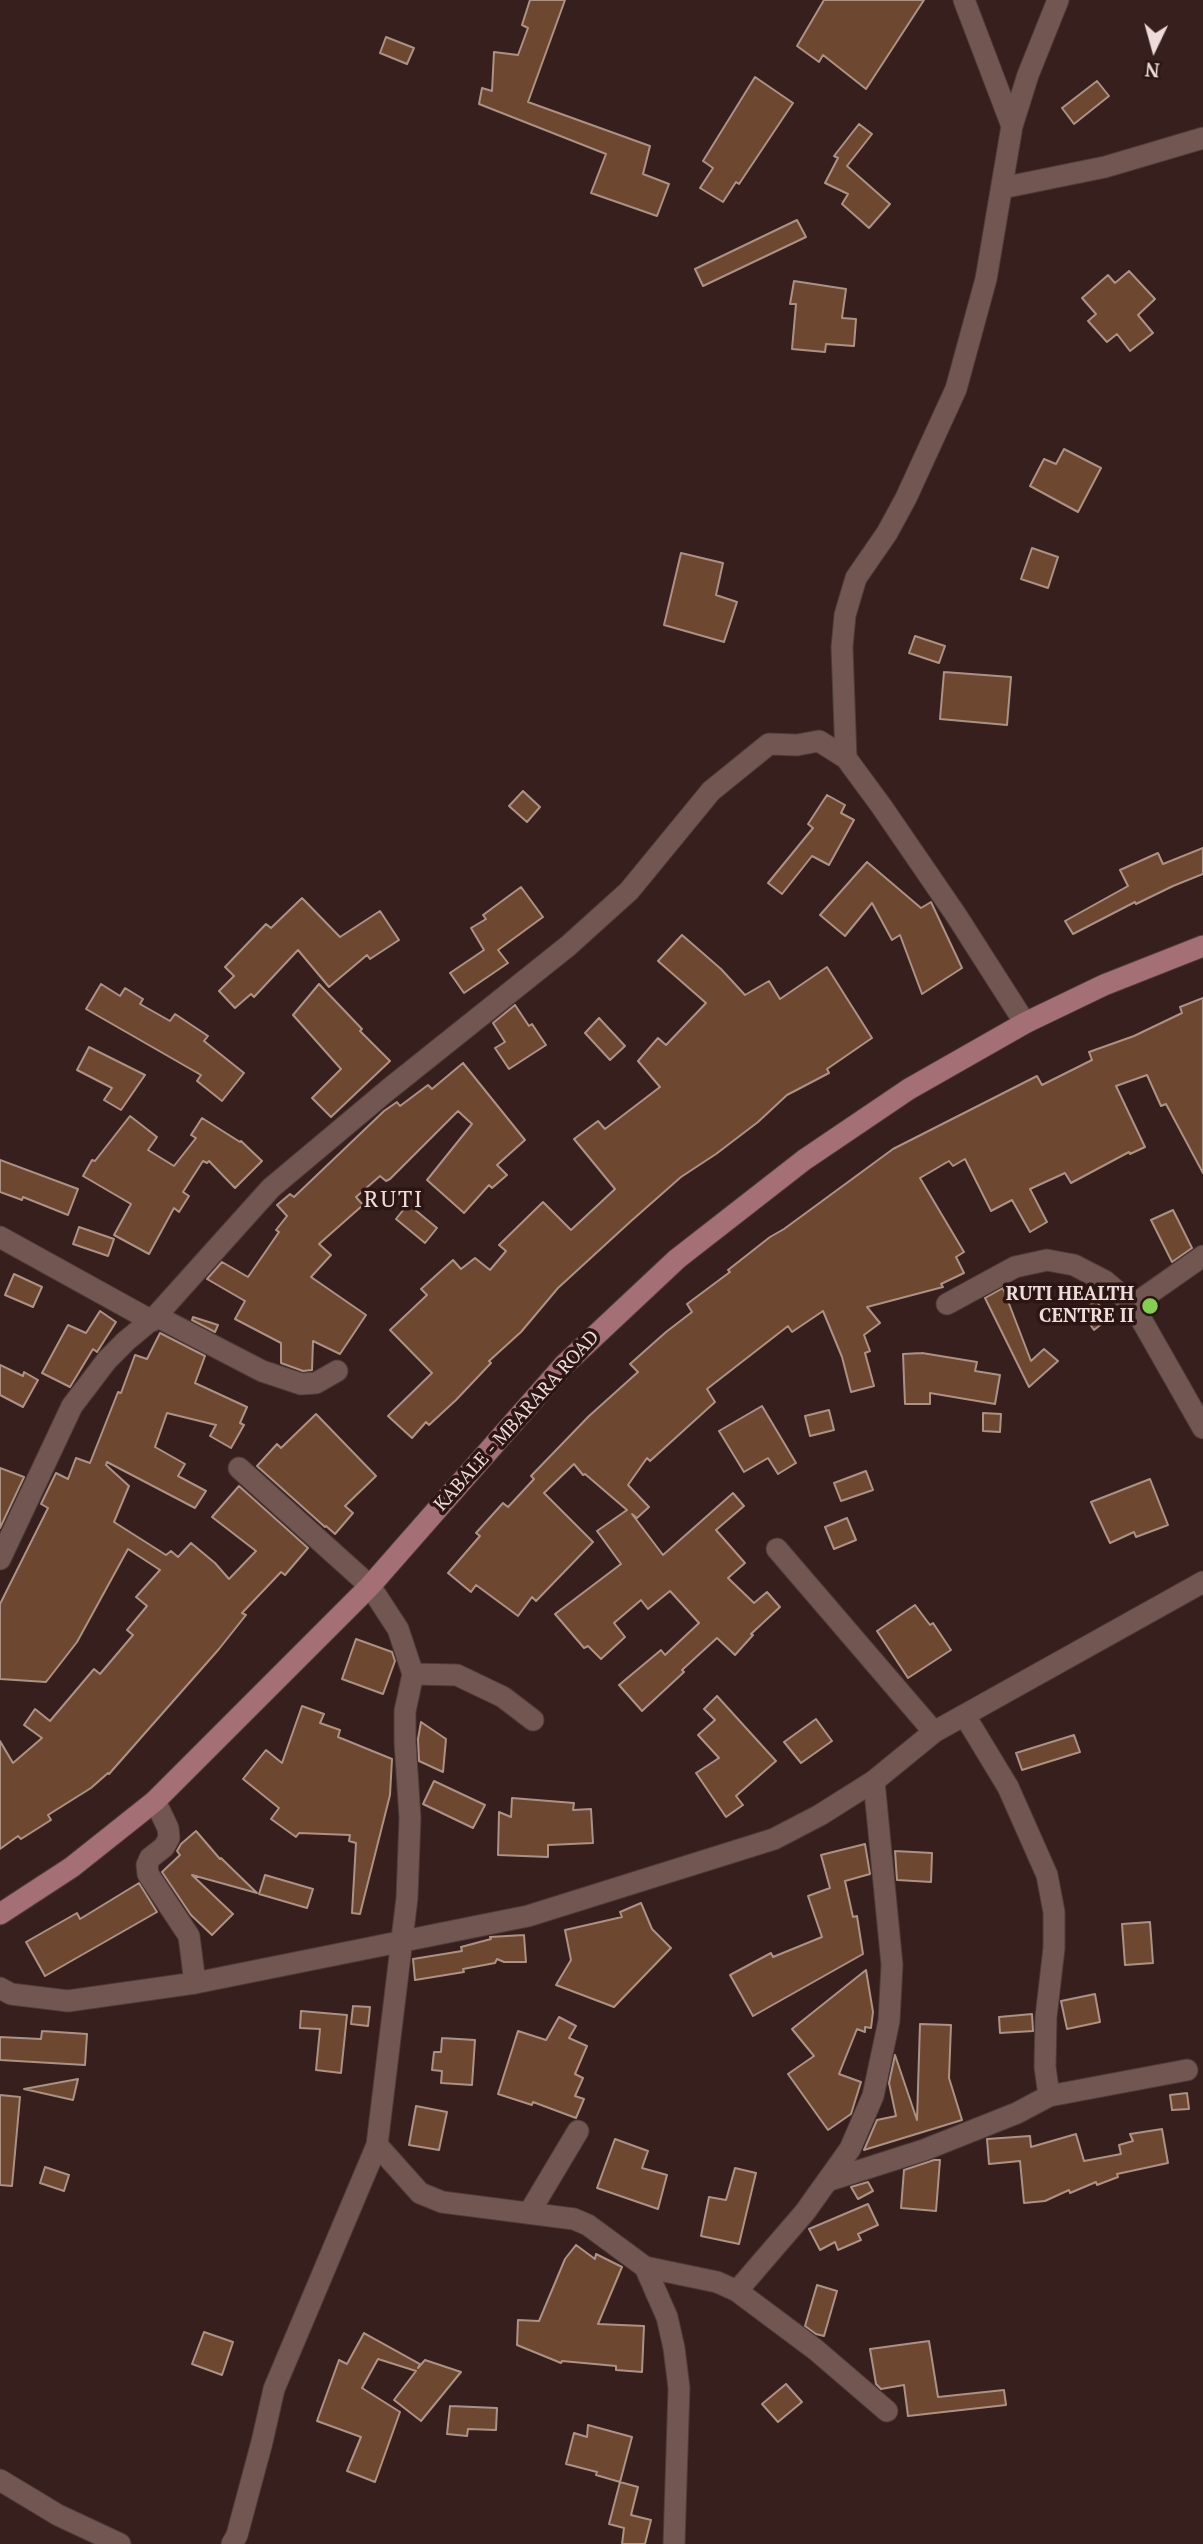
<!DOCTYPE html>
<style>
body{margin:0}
#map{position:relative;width:1203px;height:2544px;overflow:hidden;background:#361f1c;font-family:"PT Serif",serif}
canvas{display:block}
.north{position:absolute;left:1119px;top:14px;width:70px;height:70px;-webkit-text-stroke:5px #2c1512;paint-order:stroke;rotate:185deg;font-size:19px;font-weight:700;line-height:28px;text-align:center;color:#eddcda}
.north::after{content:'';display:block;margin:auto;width:24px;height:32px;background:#eddcda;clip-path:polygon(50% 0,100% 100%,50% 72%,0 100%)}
</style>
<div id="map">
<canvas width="1203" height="2544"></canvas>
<div class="north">N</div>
</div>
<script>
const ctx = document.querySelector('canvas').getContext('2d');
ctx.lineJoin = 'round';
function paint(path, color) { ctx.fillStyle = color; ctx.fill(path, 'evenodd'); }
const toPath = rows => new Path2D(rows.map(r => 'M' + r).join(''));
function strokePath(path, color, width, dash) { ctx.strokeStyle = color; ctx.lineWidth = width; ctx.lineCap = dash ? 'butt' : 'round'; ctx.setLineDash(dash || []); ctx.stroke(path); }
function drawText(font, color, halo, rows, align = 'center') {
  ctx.font = font + ' "PT Serif",serif'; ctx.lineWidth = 7; ctx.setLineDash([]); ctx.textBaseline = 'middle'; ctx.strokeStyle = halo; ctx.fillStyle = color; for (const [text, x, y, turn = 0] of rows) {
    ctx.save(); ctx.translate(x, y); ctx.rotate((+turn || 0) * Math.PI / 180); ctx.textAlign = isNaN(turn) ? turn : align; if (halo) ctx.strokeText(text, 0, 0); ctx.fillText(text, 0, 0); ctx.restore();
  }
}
const building = toPath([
 [530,0,565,0,528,102,650,146,643,174,669,184,657,216,591,193,606,154,479,104,482,88,492,91,494,52,518,55,528,28,522,25,530,0],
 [824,0,924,0,866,89,823,55,819,62,797,46,824,0],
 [386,37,414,48,407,64,380,53,386,37],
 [755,77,793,103,739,184,736,182,723,202,700,188,713,168,703,161,755,77],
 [1097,81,1109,96,1074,124,1062,108,1097,81],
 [859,124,872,134,847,166,890,204,869,228,842,204,848,194,825,183,838,158,834,156,859,124],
 [797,220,806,237,703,286,695,269,797,220],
 [1129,271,1155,299,1138,315,1153,333,1130,351,1117,334,1107,342,1088,321,1096,314,1082,298,1108,275,1115,283,1129,271],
 [794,281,846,289,842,318,856,319,854,346,826,344,825,352,792,349,796,304,790,304,794,281],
 [1064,449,1101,468,1078,512,1030,486,1044,459,1056,464,1064,449],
 [1032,548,1058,557,1048,588,1021,579,1032,548],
 [681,553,723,563,716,595,737,602,724,642,664,625,681,553],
 [915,636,945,646,939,663,909,653,915,636],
 [944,672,1011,677,1007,725,940,719,944,672],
 [523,791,540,807,527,822,509,806,523,791],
 [827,795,845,805,841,813,854,820,829,865,812,856,782,894,768,883,813,828,808,824,827,795],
 [1203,848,1203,874,1173,886,1136,904,1135,902,1073,934,1065,921,1128,886,1120,870,1158,853,1163,864,1203,848],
 [867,862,921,908,931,902,962,968,922,994,900,935,892,940,872,903,845,936,820,915,867,862],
 [521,887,543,917,498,950,508,963,464,993,450,973,484,950,471,928,486,919,483,915,521,887],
 [302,898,340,937,380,911,399,940,370,959,367,955,329,987,298,950,254,997,251,994,235,1008,219,991,234,976,225,967,266,924,271,928,302,898],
 [682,935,721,969,745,995,769,981,780,999,827,967,872,1038,827,1069,829,1073,787,1095,758,1122,716,1154,681,1177,630,1222,558,1288,521,1332,489,1361,491,1363,456,1400,429,1425,426,1422,412,1438,388,1416,432,1373,390,1330,427,1295,421,1289,453,1260,461,1269,475,1258,490,1270,506,1251,499,1245,543,1202,571,1230,615,1189,574,1139,598,1121,605,1129,660,1087,638,1061,658,1038,666,1045,706,1003,658,961,682,935],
 [101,984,120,996,125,988,143,999,140,1004,170,1021,175,1014,208,1036,204,1041,244,1073,222,1101,197,1081,201,1075,86,1009,101,984],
 [319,984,362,1029,360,1031,390,1061,331,1117,312,1098,341,1069,293,1015,319,984],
 [1203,998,1203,1173,1166,1104,1161,1106,1147,1075,1116,1086,1145,1147,1130,1154,1129,1152,1071,1183,1065,1173,1030,1189,1047,1222,1030,1232,1012,1200,991,1211,965,1159,953,1166,949,1161,920,1178,964,1252,956,1257,964,1273,941,1284,943,1287,867,1307,880,1323,864,1335,870,1351,865,1353,874,1386,851,1392,842,1357,823,1311,792,1332,788,1326,707,1389,715,1402,650,1461,647,1458,628,1485,649,1507,637,1518,632,1514,663,1555,733,1493,744,1506,716,1530,745,1563,728,1578,754,1603,767,1592,780,1607,751,1634,753,1635,735,1655,717,1638,682,1670,684,1672,642,1711,619,1685,661,1650,665,1655,699,1623,670,1591,648,1609,641,1600,614,1623,625,1637,601,1659,588,1646,584,1648,555,1614,621,1564,597,1531,627,1510,585,1474,583,1475,574,1464,544,1493,593,1542,536,1601,532,1597,518,1616,476,1585,471,1592,448,1573,480,1536,476,1533,503,1503,508,1507,534,1479,531,1476,589,1416,638,1372,630,1364,666,1332,692,1312,687,1304,730,1272,728,1270,770,1237,784,1229,893,1149,1037,1076,1042,1085,1092,1060,1089,1052,1134,1036,1182,1013,1180,1007,1203,998],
 [515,1005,529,1026,532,1024,546,1045,509,1069,495,1048,505,1042,493,1023,515,1005],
 [599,1018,625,1046,610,1060,585,1033,599,1018],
 [89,1047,145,1075,121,1110,104,1100,112,1088,77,1070,89,1047],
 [463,1063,525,1140,497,1165,507,1175,492,1188,489,1185,464,1213,427,1180,472,1124,458,1111,390,1179,386,1181,380,1176,356,1197,363,1205,319,1244,331,1255,311,1277,366,1315,340,1354,313,1341,312,1370,303,1371,281,1363,281,1343,235,1319,245,1301,207,1279,222,1262,248,1277,279,1232,276,1230,287,1216,277,1205,290,1194,294,1197,384,1111,397,1102,400,1106,428,1085,432,1089,463,1063],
 [130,1116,157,1137,148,1150,174,1166,196,1138,191,1135,202,1118,240,1142,241,1141,262,1161,235,1188,209,1161,207,1163,203,1161,183,1192,189,1196,179,1212,174,1208,149,1254,114,1235,131,1204,83,1176,92,1160,95,1161,130,1116],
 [0,1160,78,1189,68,1215,23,1197,22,1200,0,1192,0,1160],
 [408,1204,437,1228,425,1243,396,1219,408,1204],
 [1173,1210,1192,1248,1172,1262,1151,1220,1173,1210],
 [79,1227,114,1239,108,1256,73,1244,79,1227],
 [14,1274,42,1287,33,1307,5,1295,14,1274],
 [1003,1288,1031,1361,1044,1349,1058,1361,1029,1387,985,1298,1003,1288],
 [1096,1301,1109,1318,1094,1330,1081,1311,1096,1301],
 [100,1311,116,1322,97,1352,93,1349,70,1387,42,1373,68,1325,86,1333,100,1311],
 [193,1317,218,1325,215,1332,192,1320,193,1317],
 [160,1333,205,1356,195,1383,247,1407,240,1423,244,1425,231,1448,210,1436,216,1425,167,1413,155,1447,185,1464,178,1476,206,1491,195,1508,107,1462,106,1465,129,1486,114,1522,166,1555,171,1551,178,1557,191,1543,215,1563,229,1579,256,1551,212,1517,239,1486,308,1548,285,1575,281,1572,242,1613,246,1615,219,1649,109,1774,108,1773,91,1788,48,1815,51,1820,21,1839,18,1836,0,1849,0,1741,13,1763,42,1738,24,1725,35,1709,50,1721,94,1669,100,1674,133,1635,127,1630,147,1606,136,1597,160,1570,128,1549,77,1642,46,1682,0,1679,0,1604,48,1508,41,1504,56,1473,68,1479,76,1458,90,1463,118,1392,121,1393,135,1355,147,1359,160,1333],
 [922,1353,977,1362,975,1371,1000,1375,995,1404,930,1393,930,1404,905,1404,903,1354,922,1353],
 [0,1365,23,1376,24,1372,38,1380,23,1407,0,1395,0,1365],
 [762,1406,796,1463,778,1474,768,1458,744,1472,719,1431,762,1406],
 [829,1410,834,1430,810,1436,805,1416,829,1410],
 [983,1413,1001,1414,1000,1432,983,1431,983,1413],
 [316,1414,376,1476,345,1506,353,1513,335,1534,326,1526,325,1527,257,1466,277,1444,281,1448,316,1414],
 [0,1468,24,1477,0,1528,0,1468],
 [866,1471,873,1490,841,1501,834,1483,866,1471],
 [1150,1479,1168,1525,1136,1537,1134,1532,1110,1543,1091,1502,1150,1479],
 [847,1518,856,1540,834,1549,825,1527,847,1518],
 [915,1605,930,1625,933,1623,951,1650,908,1678,877,1631,915,1605],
 [356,1639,392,1652,395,1661,383,1694,342,1679,356,1639],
 [717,1696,776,1761,736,1796,743,1805,726,1817,696,1773,719,1758,698,1735,715,1720,704,1709,717,1696],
 [302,1706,324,1714,320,1723,340,1730,338,1737,392,1759,390,1795,360,1914,352,1913,356,1843,349,1841,350,1835,299,1833,296,1837,271,1819,279,1808,243,1779,266,1750,282,1763,302,1706],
 [816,1719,832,1741,801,1763,784,1742,816,1719],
 [421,1722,446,1739,443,1772,419,1761,418,1739,421,1722],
 [1074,1735,1080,1752,1022,1770,1016,1753,1074,1735],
 [434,1781,485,1805,473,1828,423,1804,434,1781],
 [512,1798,574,1803,573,1810,591,1809,593,1843,548,1845,548,1857,498,1855,499,1812,511,1817,512,1798],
 [196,1831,220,1859,221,1858,257,1893,192,1875,233,1914,212,1935,191,1915,162,1872,180,1855,177,1851,181,1844,196,1831],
 [865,1844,870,1874,845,1881,853,1917,857,1916,863,1954,753,2016,730,1975,771,1953,773,1957,822,1937,808,1896,830,1888,821,1855,865,1844],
 [895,1851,932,1853,931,1882,897,1880,895,1851],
 [265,1875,313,1889,307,1908,259,1894,265,1875],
 [139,1883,157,1912,45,1976,26,1942,77,1913,80,1919,139,1883],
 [641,1903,652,1929,671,1948,614,2007,556,1985,571,1960,565,1930,622,1917,620,1912,641,1903],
 [1150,1922,1153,1963,1125,1965,1122,1924,1150,1922],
 [524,1935,526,1962,504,1962,497,1959,495,1963,463,1969,464,1972,415,1980,413,1959,462,1951,461,1947,491,1939,490,1937,524,1935],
 [866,1970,873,2012,871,2028,865,2027,865,2032,857,2029,839,2074,861,2082,851,2114,828,2130,788,2074,814,2056,792,2029,866,1970],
 [1095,1994,1100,2022,1067,2029,1061,2001,1095,1994],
 [353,2006,370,2007,368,2026,351,2024,353,2006],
 [301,2011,347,2015,341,2073,316,2070,320,2029,300,2028,301,2011],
 [1032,2014,1033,2031,1000,2033,999,2017,1032,2014],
 [559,2017,576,2026,569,2038,587,2046,575,2074,583,2078,575,2096,584,2099,576,2118,533,2102,532,2105,498,2094,518,2031,546,2040,559,2017],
 [920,2024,951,2025,949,2078,962,2120,864,2150,877,2120,896,2116,889,2083,895,2055,917,2120,920,2024],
 [42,2031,87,2034,85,2065,0,2060,0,2037,41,2039,42,2031],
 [442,2038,475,2040,472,2085,441,2083,442,2071,432,2070,434,2052,441,2052,442,2038],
 [78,2079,73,2100,24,2089,78,2079],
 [1187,2093,1189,2109,1172,2110,1170,2095,1187,2093],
 [0,2095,20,2097,12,2186,0,2185,0,2095],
 [416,2106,447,2112,439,2150,409,2145,416,2106],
 [1162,2129,1168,2163,1117,2174,1118,2177,1097,2185,1096,2182,1070,2193,1069,2190,1045,2201,1024,2203,1020,2161,989,2164,987,2139,1030,2136,1031,2147,1076,2134,1084,2161,1121,2154,1119,2145,1133,2141,1130,2134,1162,2129],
 [615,2139,648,2151,642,2168,667,2175,658,2209,597,2188,615,2139],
 [934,2160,940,2160,936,2211,901,2208,904,2170,934,2160],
 [45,2167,69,2175,64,2191,40,2183,45,2167],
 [735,2168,756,2173,739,2244,701,2236,709,2197,726,2200,735,2168],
 [868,2182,873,2191,858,2199,851,2187,868,2182],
 [868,2204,878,2225,858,2234,861,2240,838,2250,835,2242,820,2250,809,2229,868,2204],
 [576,2245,595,2259,596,2254,622,2267,598,2324,644,2326,642,2372,616,2370,616,2366,562,2361,561,2363,517,2345,518,2320,539,2321,565,2259,576,2245],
 [817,2285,837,2291,824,2336,816,2334,805,2326,817,2285],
 [204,2332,233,2342,222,2375,192,2364,204,2332],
 [364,2333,420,2364,418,2368,425,2360,461,2372,421,2421,394,2400,416,2371,378,2359,362,2388,400,2412,375,2482,347,2471,361,2437,317,2421,339,2360,347,2364,364,2333],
 [929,2341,938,2397,1004,2390,1006,2405,908,2416,904,2385,881,2389,876,2384,870,2349,929,2341],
 [786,2384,802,2402,778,2422,762,2404,786,2384],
 [450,2406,497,2408,496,2430,468,2429,467,2436,447,2434,450,2406],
 [588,2425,632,2437,620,2482,596,2475,597,2472,566,2464,574,2433,587,2437,588,2425],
 [620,2482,638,2487,631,2515,651,2520,645,2544,622,2544,624,2528,609,2524,620,2482]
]);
paint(building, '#6e4731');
strokePath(building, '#ac9284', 2);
const minor = toPath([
 [964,0,1012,126],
 [1002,188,1105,167,1203,138],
 [1025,1023,956,915,882,807,846,758,842,647,845,615,856,578,887,533,906,498,956,389,986,279,1012,126,1028,75,1058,0],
 [0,1237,152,1321],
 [947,1304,1015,1267,1047,1260,1074,1265,1105,1281,1133,1305,1203,1428],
 [1133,1305,1203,1256],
 [156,1316,262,1371,301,1384,316,1383,337,1371],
 [777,1549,934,1732],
 [0,1559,72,1406,107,1360,126,1341,156,1316,271,1188,389,1089,568,946,629,891,711,791,769,744,797,745,819,741,846,758],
 [413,1674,457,1675,503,1697,533,1720],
 [155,1801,168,1828,169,1838,164,1847,150,1858,147,1865,148,1874,189,1936,195,1983],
 [0,1988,11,1994,68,2001,195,1983,528,1916,774,1839,820,1815,874,1781,934,1732,1203,1582],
 [1049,2096,1187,2070],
 [377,2145,420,2193,442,2202,574,2219,588,2225,645,2267,717,2282,737,2291,816,2350,887,2411],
 [827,2181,924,2150,1017,2113,1049,2096,1045,2067,1046,2017,1054,1948,1054,1912,1047,1875,1008,1787,965,1716],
 [529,2213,578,2131],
 [645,2267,667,2317,674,2348,679,2388,674,2544],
 [737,2291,805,2212,850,2149,873,2096,889,2021,892,1965,874,1781],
 [0,2480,58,2515,120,2544],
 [232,2544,237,2535,262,2442,274,2389,377,2145,407,1898,410,1818,405,1742,405,1711,413,1674,398,1629,370,1586,239,1468]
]);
const major = toPath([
 [0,1914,72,1867,155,1801,370,1586,564,1365,677,1259,804,1160,909,1089,1025,1023,1104,985,1203,946]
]);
strokePath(minor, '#4f3b39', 23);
strokePath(major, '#4f3b39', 23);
strokePath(minor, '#725652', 21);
strokePath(major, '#a56f76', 21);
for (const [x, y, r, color] of [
 [1150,1306,9,"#82d04f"]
]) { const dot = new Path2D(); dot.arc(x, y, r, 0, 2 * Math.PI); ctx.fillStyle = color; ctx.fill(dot); strokePath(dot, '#2c1512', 2.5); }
drawText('bold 19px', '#eddcda', '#2c1512', [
 ["RUTI HEALTH",1134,1295],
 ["CENTRE II",1134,1317]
], 'right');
drawText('19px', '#eddcda', '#2c1512', [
 ["KABALE - MBARARA ROAD",517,1421,-48]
]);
ctx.letterSpacing = '2px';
drawText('23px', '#eddcda', '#2c1512', [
 ["RUTI",394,1200]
]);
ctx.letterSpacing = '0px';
</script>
